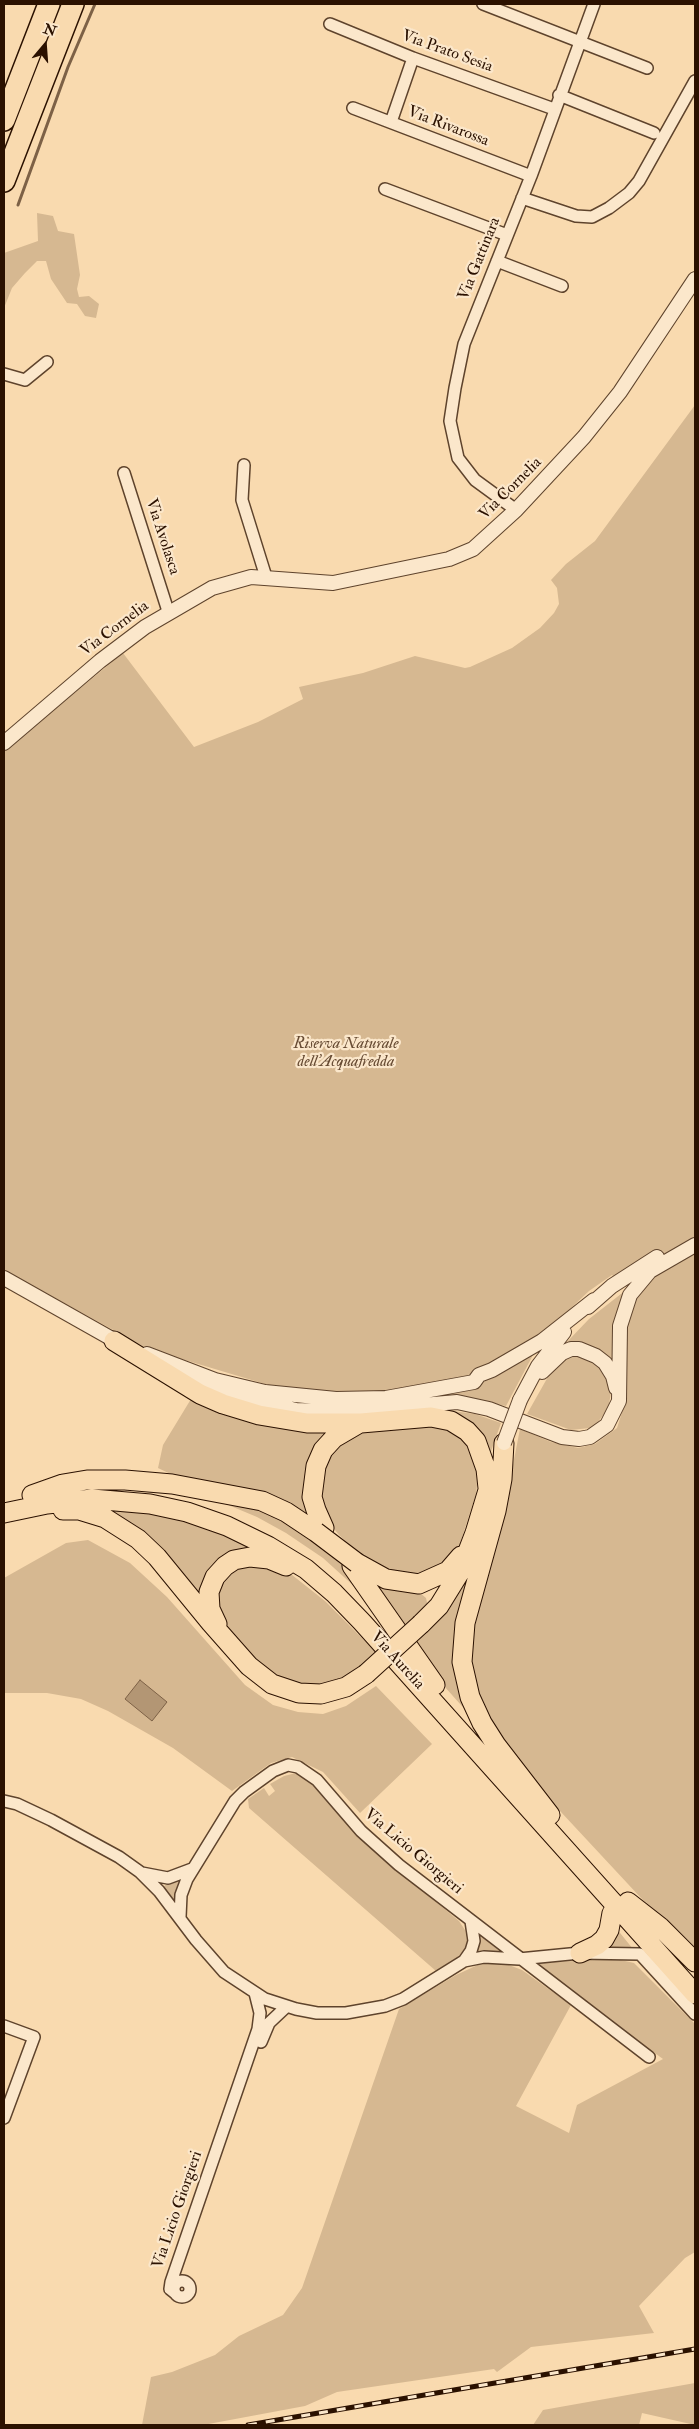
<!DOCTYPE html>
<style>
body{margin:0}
#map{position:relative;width:699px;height:2429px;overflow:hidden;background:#f9daaf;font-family:"IM FELL Double Pica",serif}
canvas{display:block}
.frame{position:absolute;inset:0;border:5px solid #2b1100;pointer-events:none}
.north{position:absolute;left:20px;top:20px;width:50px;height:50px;-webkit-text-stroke:4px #fbe7cb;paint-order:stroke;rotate:18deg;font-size:14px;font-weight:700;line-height:20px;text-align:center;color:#2b1100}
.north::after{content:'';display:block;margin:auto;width:18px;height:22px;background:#2b1100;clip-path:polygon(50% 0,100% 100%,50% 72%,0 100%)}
</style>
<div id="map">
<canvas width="699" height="2429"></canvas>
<div class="frame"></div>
<div class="north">N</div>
</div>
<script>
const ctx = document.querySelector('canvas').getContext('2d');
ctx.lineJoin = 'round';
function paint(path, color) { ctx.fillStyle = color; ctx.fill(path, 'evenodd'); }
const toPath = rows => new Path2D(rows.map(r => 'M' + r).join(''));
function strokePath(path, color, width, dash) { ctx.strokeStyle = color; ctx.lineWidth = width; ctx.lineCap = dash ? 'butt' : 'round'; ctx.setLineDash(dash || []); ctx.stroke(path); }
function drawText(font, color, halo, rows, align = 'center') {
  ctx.font = font + ' "IM FELL Double Pica",serif'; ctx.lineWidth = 4.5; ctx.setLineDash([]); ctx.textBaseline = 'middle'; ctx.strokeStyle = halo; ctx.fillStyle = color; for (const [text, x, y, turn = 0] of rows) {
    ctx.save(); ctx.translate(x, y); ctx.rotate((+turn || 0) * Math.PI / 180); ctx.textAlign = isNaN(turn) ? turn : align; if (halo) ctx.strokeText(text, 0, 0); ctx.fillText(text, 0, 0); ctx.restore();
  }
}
paint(toPath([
 [37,213,53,216,58,231,74,234,80,275,77,289,79,297,89,296,99,304,96,318,85,316,77,304,67,303,51,279,46,261,37,261,25,273,12,288,4,308,4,253,38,241],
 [695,405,695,1956,547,1797,481,1712,468,1642,506,1500,520,1429,551,1442,578,1448,595,1444,617,1428,625,1403,627,1325,637,1297,612,1275,589,1291,550,1328,483,1372,434,1386,345,1394,275,1387,148,1349,4,1270,4,751,123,653,194,747,258,722,303,699,299,687,363,673,415,656,465,668,470,667,512,648,540,628,554,613,559,604,557,588,551,580,566,564,595,541],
 [626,1290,613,1364,565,1344,589,1319],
 [533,1355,506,1406,471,1398,439,1396,473,1390,485,1381],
 [568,1356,580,1356,597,1364,610,1386,611,1393,608,1409,597,1423,590,1428,571,1430,527,1414,549,1375],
 [191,1399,335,1430,308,1466,304,1484,303,1498,311,1523,183,1480,158,1468,163,1445],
 [453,1411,475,1414,501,1423,489,1457,441,1413],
 [424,1424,452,1429,470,1448,478,1477,476,1494,460,1544,451,1557,427,1572,414,1575,392,1573,368,1562,339,1535,331,1525,319,1492,327,1460,334,1451,351,1437,367,1431],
 [214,1499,255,1504,331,1550,366,1597,323,1558,286,1533,257,1517],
 [99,1509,128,1511,158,1515,211,1528,261,1551,247,1550,202,1596],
 [88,1540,130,1563,167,1597,245,1685,273,1705,298,1712,323,1714,346,1706,376,1686,432,1744,360,1813,323,1772,292,1757,271,1763,232,1791,173,1748,108,1711,81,1699,47,1693,4,1693,4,1578,66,1543],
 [473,1560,457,1622,469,1714,427,1667,411,1644],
 [239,1563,287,1571,325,1601,377,1653,341,1682,304,1687,265,1671,220,1621,214,1592],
 [369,1579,419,1592,426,1598,428,1607,404,1627],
 [296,1773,300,1774,317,1787,362,1840,459,1921,465,1930,467,1941,464,1950,456,1959,436,1971,249,1808,248,1799,264,1788,269,1796,275,1791,270,1784,284,1776],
 [181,1879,175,1903,173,1903,164,1887,168,1881],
 [616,1928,633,1949,600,1951],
 [478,1933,502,1953,488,1951,474,1956],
 [616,1959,634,1963,695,2024,695,2252,685,2258,639,2306,654,2333,531,2347,497,2372,494,2369,337,2392,305,2406,203,2425,142,2425,151,2377,172,2372,215,2355,239,2336,283,2315,302,2288,399,2009,456,1975,482,1963,501,1962,522,1970,571,2005,516,2106,569,2133,577,2105,663,2059,532,1963],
 [695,2383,695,2425,642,2413,639,2425,533,2425,543,2410]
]), '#d6b891');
const water = toPath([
 [140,1680,167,1702,152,1721,125,1699,140,1680]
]);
paint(water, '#b39674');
strokePath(water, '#7d6146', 1);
strokePath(toPath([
 [18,205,68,67,95,4]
]), '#7d6146', 3);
const minor = toPath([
 [483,4,647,68],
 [330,24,413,58,554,109],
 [559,95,654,133],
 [353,108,531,176],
 [391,122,413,58],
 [385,189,507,235],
 [522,198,576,216,592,217,609,208,629,193,639,181,695,81],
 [497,261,562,286],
 [4,374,25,380,47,362],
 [244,465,242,500,266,577],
 [124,473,168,611],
 [516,510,475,480,458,458,450,421,455,388,464,344,531,176,594,4],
 [4,1801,17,1804,51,1820,119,1857,140,1872,159,1891,196,1940,224,1972,265,1999,296,2009,317,2013,346,2013,385,2006,403,1999,464,1961,471,1951,474,1941,471,1921],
 [142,1873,168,1878,192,1869],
 [180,1917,181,1895,187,1879,235,1801,244,1792,273,1771,288,1765,298,1767,317,1780,361,1831,399,1865,649,2057],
 [464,1961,484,1957,519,1959,580,1953,640,1954,695,2014],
 [4,2026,34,2037,4,2118],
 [261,2042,269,2023,286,2007],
 '174 2289a8 8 0 1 1 16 0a8 8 0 1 1-16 0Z',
 [175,2293,170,2289,171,2282,258,2029,260,2013,255,1993]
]);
const tertiary = toPath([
 [4,743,100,661,145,627,212,588,251,577,333,583,449,559,473,549,516,510,584,437,620,392,695,279],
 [4,1278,121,1344],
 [588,1307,612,1286,657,1257],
 [147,1354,215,1380,265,1392,336,1399,386,1398,474,1382,479,1375,492,1370,542,1341,594,1300],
 [542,1372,562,1353,571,1349,579,1349,596,1356,605,1363,613,1376,616,1388],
 [185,1376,226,1393,296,1410,343,1412,457,1402,489,1409,562,1437,579,1439,590,1437,607,1425,619,1401,620,1326,630,1295,650,1271,695,1245],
 [520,1400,538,1366,564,1332]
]);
const trunk = toPath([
 [114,1341,200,1394,223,1404,259,1415,307,1423,361,1423,431,1417,451,1421,467,1431,476,1441,486,1469,488,1488],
 [504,1443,502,1479,496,1511,465,1623,462,1662,470,1697,482,1723,496,1745,550,1815],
 [32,1495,63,1484,87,1480,125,1480,172,1484,262,1501,286,1512,316,1532],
 [63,1510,79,1510,105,1518,138,1539,157,1557,211,1623,249,1666,272,1684,299,1693,321,1694,346,1687,366,1674],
 [4,1513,47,1504,92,1499,150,1504,187,1512,227,1526,268,1546,306,1569,334,1593,362,1622,695,1994],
 [324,1528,316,1510,312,1497,316,1466,323,1450,334,1438,358,1424],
 [357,1563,386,1579,419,1584,448,1571,461,1556],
 [352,1566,435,1685],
 [217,1624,210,1609,209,1592,215,1577,225,1566,234,1560,250,1557,269,1559,286,1566],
 [421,1624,439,1606,460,1572,475,1533,492,1477],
 [628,1902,660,1927,695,1962],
 [580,1953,597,1945,604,1939,609,1930,612,1913]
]);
const motorway = toPath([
 [4,120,49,4],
 [4,181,73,4]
]);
strokePath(minor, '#5e432c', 14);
strokePath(tertiary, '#5e432c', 16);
strokePath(trunk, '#2b1100', 21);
strokePath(motorway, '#2b1100', 24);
strokePath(minor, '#fbe7cb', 11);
strokePath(tertiary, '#fbe7cb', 14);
strokePath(trunk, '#f9daaf', 19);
strokePath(motorway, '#f9daaf', 21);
const rail = toPath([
 [248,2425,695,2349]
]);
strokePath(rail, '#2b1100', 5);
strokePath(rail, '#fbe7cb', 3, [9]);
const tertiaryBridge = toPath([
 [504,1443,520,1400]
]);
const trunkBridge = toPath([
 [316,1532,357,1563],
 [366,1674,421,1624]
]);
strokePath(tertiaryBridge, '#5e432c', 16, []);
strokePath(trunkBridge, '#2b1100', 21, []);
strokePath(tertiaryBridge, '#fbe7cb', 14);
strokePath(trunkBridge, '#f9daaf', 19);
drawText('16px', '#2b1100', '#fbe7cb', [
 ["Via Prato Sesia",447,52,20],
 ["Via Rivarossa",448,127,21],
 ["Via Gattinara",480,259,-68],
 ["Via Cornelia",511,489,-45],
 ["Via Avolasca",162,537,72],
 ["Via Cornelia",115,629,-37],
 ["Via Aurelia",397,1661,48],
 ["Via Licio Giorgieri",413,1852,40],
 ["Via Licio Giorgieri",178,2210,-71]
]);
drawText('italic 16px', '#674b33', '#fbe7cb', [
 ["Riserva Naturale",346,1045],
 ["dell'Acquafredda",346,1063]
]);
</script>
